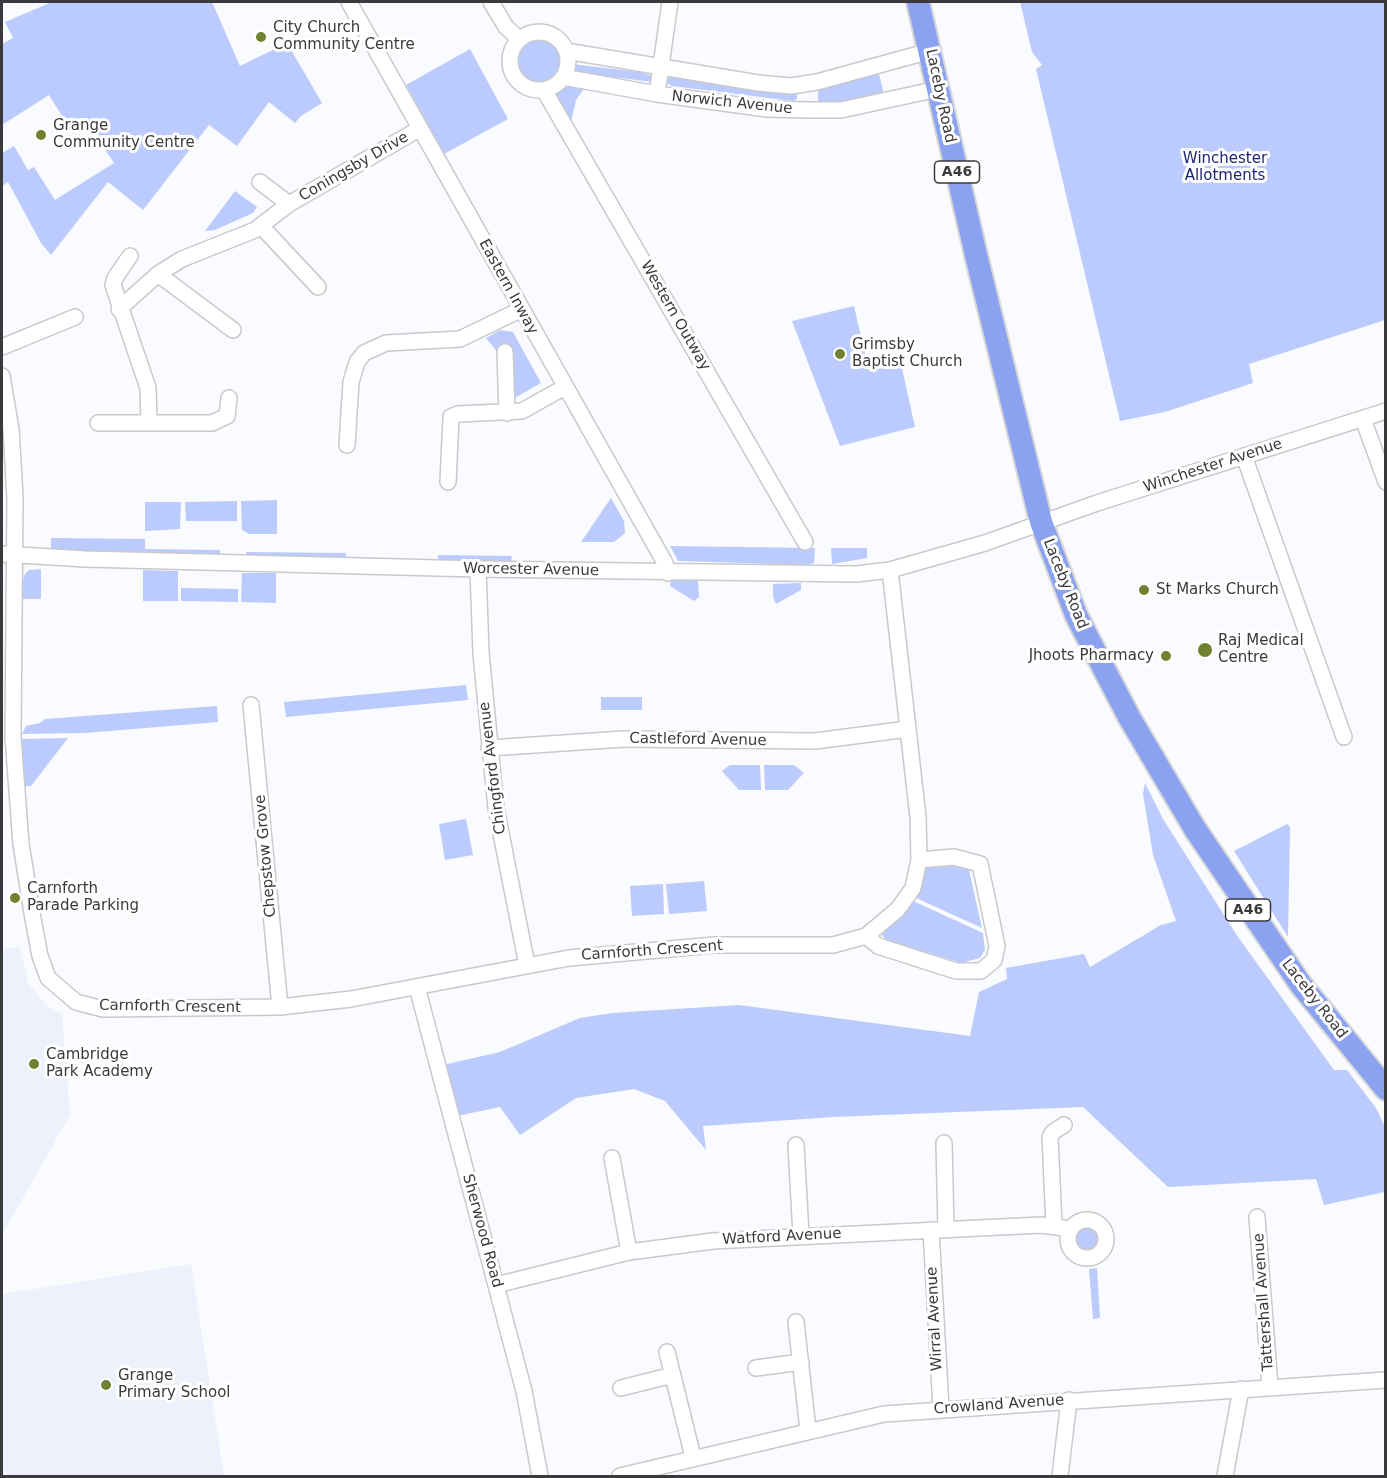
<!DOCTYPE html>
<style>
body{margin:0}
#map{position:relative;width:1387px;height:1478px;overflow:hidden;background:#fafbfe;font-family:"DejaVu Sans",sans-serif}
canvas{display:block}
.frame{position:absolute;inset:0;border:3px solid #3a3a3c;pointer-events:none}
</style>
<div id="map">
<canvas width="1387" height="1478"></canvas>
<div class="frame"></div>
</div>
<script>
const ctx = document.querySelector('canvas').getContext('2d');
ctx.lineJoin = 'round';
function paint(path, color) { ctx.fillStyle = color; ctx.fill(path, 'evenodd'); }
const toPath = rows => new Path2D(rows.map(r => 'M' + r).join(''));
function strokePath(path, color, width, dash) { ctx.strokeStyle = color; ctx.lineWidth = width; ctx.lineCap = dash ? 'butt' : 'round'; ctx.setLineDash(dash || []); ctx.stroke(path); }
function drawText(font, color, halo, rows, align = 'center') {
  ctx.font = font + ' "DejaVu Sans",sans-serif'; ctx.lineWidth = 6; ctx.setLineDash([]); ctx.textBaseline = 'middle'; ctx.strokeStyle = halo; ctx.fillStyle = color; for (const [text, x, y, turn = 0] of rows) {
    ctx.save(); ctx.translate(x, y); ctx.rotate((+turn || 0) * Math.PI / 180); ctx.textAlign = isNaN(turn) ? turn : align; if (halo) ctx.strokeText(text, 0, 0); ctx.fillText(text, 0, 0); ctx.restore();
  }
}
paint(toPath([
 [20,947,28,983,46,1005,62,1014,70,1115,2,1235,2,949],
 [191,1264,224,1476,2,1476,2,1294]
]), '#edf1fc');
paint(toPath([
 [52,2,212,2,240,66,287,43,322,103,301,116,295,123,269,102,237,146,209,125,143,210,108,182,51,255,41,243,8,182,2,186,2,153,14,146,28,170,34,167,55,200,114,163,88,124,72,132,49,95,2,125,2,44,13,38,5,22],
 [1020,2,1385,2,1385,320,1249,364,1253,383,1165,412,1120,421,1036,69,1042,65,1032,52],
 '514 61a24 24 0 1 1 48 0a24 24 0 1 1-48 0Z',
 [470,49,508,119,444,154,406,85],
 [571,64,640,72,656,77,653,82,571,72],
 [878,70,884,94,839,104,818,103,818,88],
 [669,77,793,92,797,93,797,99,793,101,672,86,667,83],
 [564,83,586,86,576,100,571,123,554,91,559,85],
 [235,191,257,207,253,213,215,230,205,231],
 [854,306,869,371,901,364,915,427,840,446,792,321],
 [500,330,513,332,541,383,513,399,499,354,486,338],
 [611,498,624,521,625,533,614,542,581,542],
 [277,500,277,534,249,534,242,530,241,501],
 [237,501,237,521,186,521,185,502],
 [145,502,181,502,180,529,145,531],
 [51,538,145,539,145,549,220,550,220,556,51,553],
 [670,546,815,548,814,563,807,565,678,561],
 [831,548,867,548,867,558,832,564],
 [246,552,346,553,346,558,246,557],
 [438,555,512,556,511,561,438,560],
 [41,569,41,599,21,599,21,584,25,574,29,570],
 [143,570,178,571,178,601,143,601],
 [242,573,276,573,276,603,241,602],
 [671,580,698,581,699,597,694,601,670,586],
 [801,583,801,590,776,604,773,597,773,584],
 [181,588,238,589,238,602,181,601],
 [466,685,468,700,286,717,284,702],
 [601,697,642,697,642,710,601,710],
 [217,706,218,722,85,733,22,734,26,726,40,723,45,719],
 [68,738,31,786,24,786,21,739],
 [730,765,760,765,761,790,739,790,722,771],
 [764,765,794,765,804,773,788,790,765,790],
 [1145,783,1163,819,1238,937,1334,1070,1347,1070,1376,1108,1385,1127,1385,1192,1324,1205,1316,1179,1168,1187,1083,1107,833,1117,703,1126,706,1150,665,1101,634,1089,576,1098,520,1135,500,1107,457,1116,443,1065,500,1052,580,1018,612,1013,739,1005,970,1036,979,992,1007,979,1006,968,1084,954,1090,967,1161,925,1176,921,1153,855,1143,794],
 [466,819,473,855,445,860,439,824],
 [1287,824,1290,827,1288,937,1234,851],
 [945,861,967,867,969,870,982,928,914,897,926,865],
 [704,881,707,911,669,914,666,884],
 [663,884,664,914,632,916,630,886],
 [913,901,983,933,985,950,980,958,961,963,886,940,882,935,904,906],
 '1075 1239a12 12 0 1 1 24 0a12 12 0 1 1-24 0Z',
 [1097,1268,1100,1318,1093,1319,1089,1269]
]), '#bbcbfe');
const minor = toPath([
 [349,2,665,563,668,573],
 [491,2,506,27,519,39],
 '510 61a29 29 0 1 1 58 0a29 29 0 1 1-58 0Z',
 [566,51,758,83,791,86,817,82,930,51],
 [563,77,657,94,767,109,807,110,841,110,938,89],
 [544,90,805,542],
 [657,94,670,2],
 [260,182,289,204],
 [261,226,318,287],
 [130,256,115,278,113,285,148,388,149,423],
 [158,274,233,330],
 [119,309,158,274,182,259,255,230,289,204,419,129],
 [2,347,75,317],
 [505,352,507,413],
 [2,376,11,429,15,497,13,737,21,844,33,919,40,956,48,978,76,1002,103,1009,280,1007,351,999,569,958,714,945,833,945,866,936,898,909,913,888,919,860,918,817,890,570],
 [1363,419,1386,482],
 [98,423,212,423,227,416,229,398],
 [347,445,351,382,357,362,364,353,386,343,460,339,520,310],
 [1244,456,1344,737],
 [448,482,451,417,458,414,522,411,565,387],
 [2,554,86,559,478,569,856,574,890,570,985,543,1097,503,1386,411],
 [478,569,481,653,496,808,527,965],
 [251,705,280,1007],
 [489,748,624,739,815,741,908,729],
 [866,936,878,946,956,971,981,971,994,960,997,946,980,864,954,857,919,860],
 [417,987,524,1391,540,1476],
 [944,1143,946,1229],
 [796,1145,801,1235],
 [612,1158,629,1252],
 [1257,1217,1270,1387],
 '1068 1239a19 19 0 1 1 38 0a19 19 0 1 1-38 0Z',
 [1054,1225,1050,1137,1053,1132,1064,1125],
 [931,1230,941,1409],
 [496,1285,629,1252,713,1241,1041,1225,1071,1229],
 [796,1322,808,1430],
 [667,1352,693,1457],
 [756,1368,801,1362],
 [621,1388,673,1375],
 [620,1476,884,1414,1386,1380],
 [1060,1476,1069,1400],
 [1225,1476,1241,1389]
]);
const highway = toPath([
 [918,2,976,255,1041,522,1076,615,1129,717,1195,829,1301,985,1386,1089]
]);
strokePath(minor, '#c8c9cd', 18);
strokePath(highway, '#d8d8d8', 26);
strokePath(minor, '#fff', 15);
strokePath(highway, '#8ba2f0', 22);
for (const [x, y, r, color] of [
 [261,37,6,"#708232"],
 [41,135,6,"#708232"],
 [840,354,6,"#708232"],
 [1144,590,6,"#708232"],
 [1205,650,8,"#708232"],
 [1166,656,6,"#708232"],
 [15,898,6,"#708232"],
 [34,1064,6,"#708232"],
 [106,1385,6,"#708232"]
]) { const dot = new Path2D(); dot.arc(x, y, r, 0, 2 * Math.PI); ctx.fillStyle = color; ctx.fill(dot); strokePath(dot, '#fff', 2); }
for (const [x, y, w] of [
 [957,172,45],
 [1248,910,45]
]) { const box = new Path2D(); box.roundRect(x - w / 2, y - 11, w, 22, 4.5); ctx.fillStyle = '#fff'; ctx.fill(box); strokePath(box, '#3a3a3c', 1.5); }
drawText('bold 14px', '#3a3a3c', null, [
 ["A46",957,172],
 ["A46",1248,910]
]);
drawText('15px', '#3a3a3c', '#fff', [
 ["City Church",273,28],
 ["Community Centre",273,45],
 ["Grange",53,126],
 ["Community Centre",53,143],
 ["Grimsby",852,345],
 ["Baptist Church",852,362],
 ["St Marks Church",1156,590],
 ["Raj Medical",1218,641],
 ["Centre",1218,658],
 ["Jhoots Pharmacy",1154,656,"right"],
 ["Carnforth",27,889],
 ["Parade Parking",27,906],
 ["Cambridge",46,1055],
 ["Park Academy",46,1072],
 ["Grange",118,1376],
 ["Primary School",118,1393]
], 'left');
drawText('15px', '#3a3a3c', '#fff', [
 ["Laceby Road",940,96,78],
 ["Norwich Avenue",732,103,6],
 ["Coningsby Drive",354,167,-30],
 ["Eastern Inway",508,287,61],
 ["Western Outway",675,316,60],
 ["Winchester Avenue",1213,466,-18],
 ["Worcester Avenue",531,570,1],
 ["Laceby Road",1065,584,68],
 ["Castleford Avenue",698,740,1],
 ["Chingford Avenue",493,768,-97],
 ["Chepstow Grove",266,856,-95],
 ["Carnforth Crescent",652,951,-4],
 ["Laceby Road",1314,999,52],
 ["Carnforth Crescent",170,1007,1],
 ["Sherwood Road",482,1231,75],
 ["Watford Avenue",782,1237,-3],
 ["Tattershall Avenue",1264,1302,-94],
 ["Wirral Avenue",935,1319,-93],
 ["Crowland Avenue",999,1405,-4]
]);
drawText('15px', '#1c2676', '#fff', [
 ["Winchester",1225,159],
 ["Allotments",1225,176]
]);
</script>
